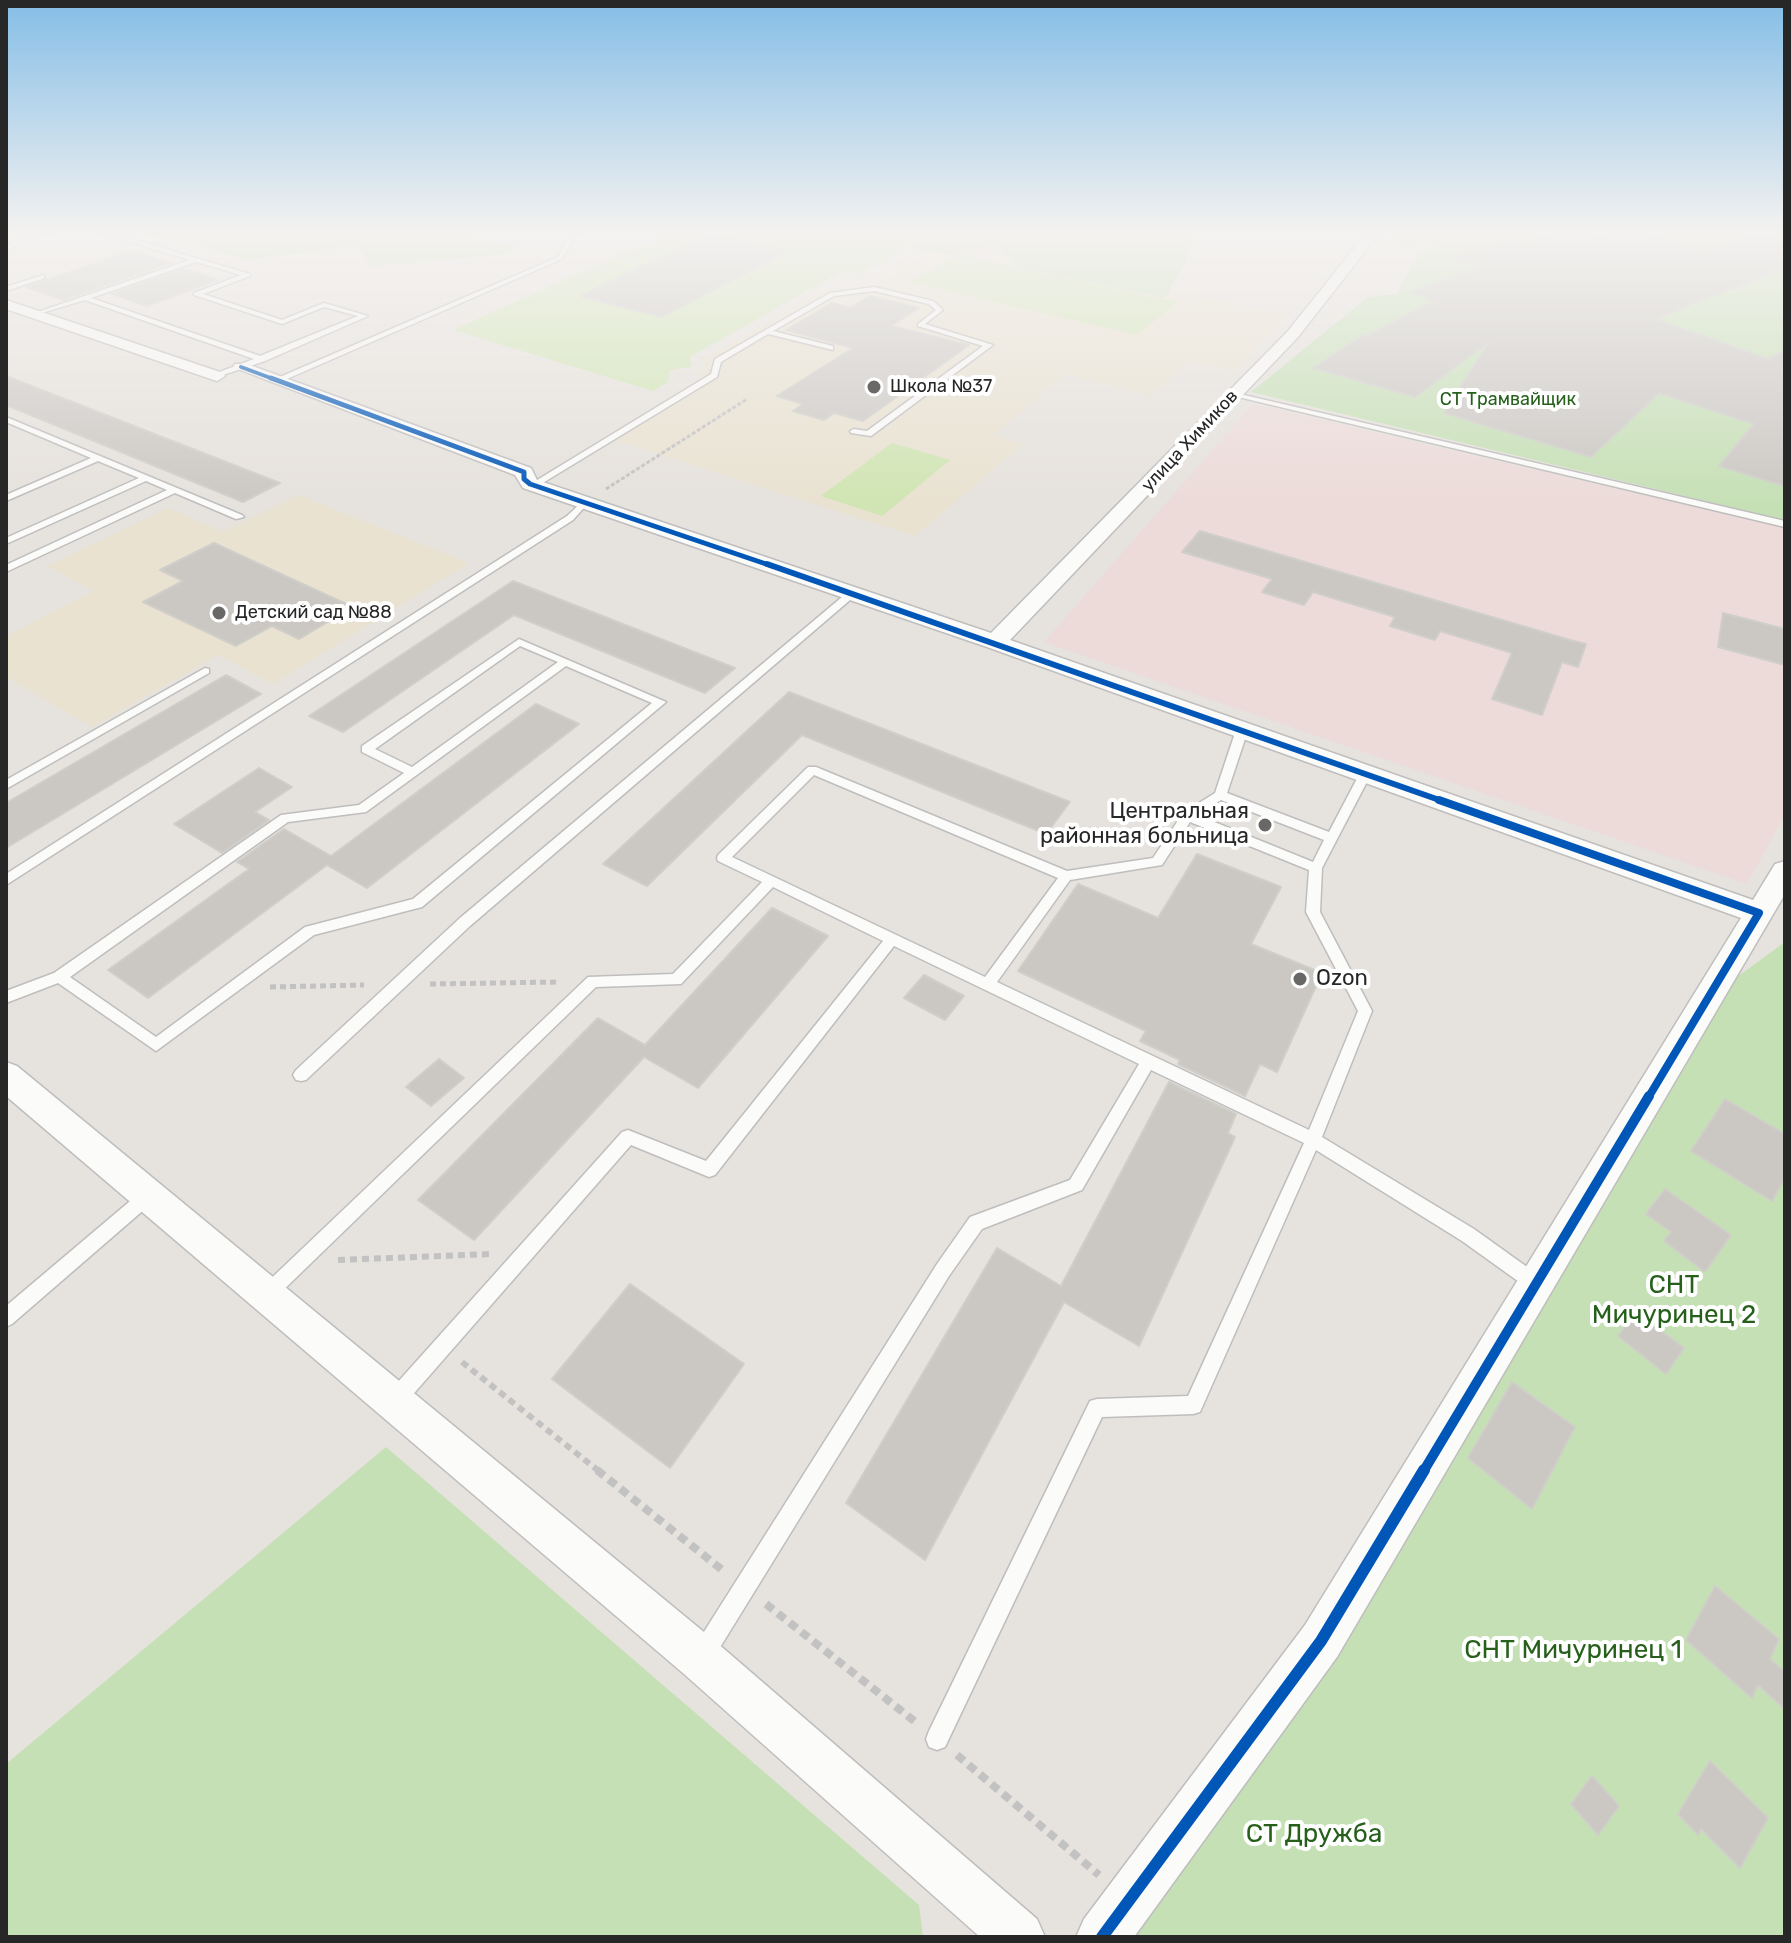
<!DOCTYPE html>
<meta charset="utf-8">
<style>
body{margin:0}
#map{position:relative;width:1791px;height:1943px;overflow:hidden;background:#e6e2dd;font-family:Rubik,sans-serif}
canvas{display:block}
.frame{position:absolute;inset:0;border:8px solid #272727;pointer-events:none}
</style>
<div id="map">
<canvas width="1791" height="1943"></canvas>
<div class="frame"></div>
</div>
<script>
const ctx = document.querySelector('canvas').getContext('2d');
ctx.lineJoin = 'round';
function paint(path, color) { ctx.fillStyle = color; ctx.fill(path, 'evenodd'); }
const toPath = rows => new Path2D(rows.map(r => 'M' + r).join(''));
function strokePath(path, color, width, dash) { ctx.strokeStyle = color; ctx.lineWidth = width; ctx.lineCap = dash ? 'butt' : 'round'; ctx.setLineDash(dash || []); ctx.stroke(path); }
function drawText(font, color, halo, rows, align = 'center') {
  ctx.font = font + ' Rubik,sans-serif'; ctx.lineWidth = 8; ctx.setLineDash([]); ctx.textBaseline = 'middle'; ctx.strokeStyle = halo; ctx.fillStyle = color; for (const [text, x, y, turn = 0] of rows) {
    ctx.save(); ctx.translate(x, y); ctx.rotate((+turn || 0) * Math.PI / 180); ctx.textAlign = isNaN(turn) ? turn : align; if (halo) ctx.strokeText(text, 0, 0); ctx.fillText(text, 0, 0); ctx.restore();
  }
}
paint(toPath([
 [945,242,1288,315,1233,371,1189,361,1152,396,1065,374,994,435,1023,444,915,536,614,440,698,390,703,359,820,292,872,286],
 [298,495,469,563,273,684,218,655,92,727,6,677,6,636,94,591,47,566,168,508,223,532]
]), '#e9e2d1');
paint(toPath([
 [1253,404,1785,528,1785,814,1747,884,1044,642]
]), '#ecdbd9');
paint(toPath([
 [121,231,468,231,475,239,520,247,501,255,371,266,357,246,246,260,192,244],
 [908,231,1196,231,1186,262,1165,298,1019,267,996,246,950,254,912,249],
 [1399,231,1785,231,1785,520,1251,392,1368,297,1397,294,1415,259,1445,240,1410,249,1387,244],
 [1785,942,1785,1937,1109,1937,1306,1674,1531,1328,1701,1003],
 [386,1447,919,1905,923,1937,6,1937,6,1764]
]), '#c6e0b6');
paint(toPath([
 [673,231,928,231,932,232,861,274,840,272,690,357,691,367,669,370,668,382,653,391,453,330],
 [958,254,1177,302,1137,335,911,282],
 [892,443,950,460,882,516,821,496]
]), '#d0e5b3');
const building = toPath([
 [1561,231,1578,231,1599,237,1616,231,1636,231,1707,252,1757,233,1785,241,1785,268,1655,319,1768,359,1785,351,1785,486,1719,466,1754,424,1659,393,1591,457,1444,413,1489,342,1415,397,1313,368,1363,335,1367,336,1434,301,1410,292,1486,266,1454,258,1506,239,1522,244,1561,231],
 [712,234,788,251,661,317,580,296,712,234],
 [132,251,171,263,63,300,26,287,132,251],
 [184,269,218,280,147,306,112,294,184,269],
 [870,296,919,308,891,326,969,345,863,421,834,413,824,420,793,411,803,404,777,396,853,348,786,330,832,303,850,308,870,296],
 [6,376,280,483,243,502,6,405,6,376],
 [1200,531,1570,640,1586,644,1578,667,1562,662,1542,715,1492,699,1512,653,1440,631,1435,640,1390,626,1395,617,1313,592,1304,605,1262,592,1272,579,1182,552,1200,531],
 [214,543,294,580,353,607,299,639,272,626,236,646,143,602,183,581,160,570,214,543],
 [513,581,735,668,705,693,514,615,343,732,309,716,513,581],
 [1723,613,1785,629,1785,665,1718,647,1723,613],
 [226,675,261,694,6,848,6,803,226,675],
 [789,692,1070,802,1046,834,802,735,647,886,603,864,789,692],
 [536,704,579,724,367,888,327,865,148,998,108,970,249,869,237,862,284,829,331,856,536,704],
 [259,768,292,787,255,812,269,820,222,853,174,824,259,768],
 [1197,854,1281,887,1251,944,1322,973,1277,1072,1260,1064,1245,1096,1178,1064,1180,1060,1140,1041,1146,1031,1018,971,1078,884,1158,918,1197,854],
 [772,908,828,936,698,1088,644,1057,474,1240,418,1200,598,1018,645,1045,772,908],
 [924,975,964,996,945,1020,904,998,924,975],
 [439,1059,464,1078,431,1106,406,1087,439,1059],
 [1169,1082,1236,1114,1228,1133,1235,1137,1139,1346,1064,1302,925,1560,846,1503,997,1248,1061,1286,1169,1082],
 [1725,1099,1785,1134,1785,1178,1772,1201,1691,1151,1725,1099],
 [1665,1189,1731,1235,1705,1272,1664,1241,1671,1232,1646,1214,1665,1189],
 [630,1284,744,1364,670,1468,552,1379,630,1284],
 [1636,1312,1684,1348,1666,1374,1618,1336,1636,1312],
 [1512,1382,1575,1427,1532,1509,1468,1458,1512,1382],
 [1715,1586,1779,1639,1770,1659,1785,1672,1785,1709,1758,1685,1752,1698,1686,1640,1715,1586],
 [1710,1761,1768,1818,1740,1868,1701,1829,1698,1835,1678,1814,1710,1761],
 [1592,1776,1619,1806,1598,1835,1571,1804,1592,1776]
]);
paint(building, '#cbc8c4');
strokePath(building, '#d0cec9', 2);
const service = toPath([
 [41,231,51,231,25,240,6,251,6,246,21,238,41,231],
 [94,231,104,231,250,274,250,276,203,294,282,320,324,303,368,316,265,361,214,378,214,374,254,359,85,300,35,315,35,313,190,260,94,231],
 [196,262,241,275,194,293,194,295,282,324,324,307,358,316,260,356,91,298,196,262],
 [572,231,578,231,562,259,280,382,273,380,558,257,572,231],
 [763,231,771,231,756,237,756,235,763,231],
 [43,275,45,278,6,291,6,287,43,275],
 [874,287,933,301,943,310,925,324,993,345,871,436,851,433,850,431,854,429,867,431,983,346,918,326,918,324,936,310,929,304,874,291,834,296,773,331,833,346,833,350,768,334,721,362,717,377,536,487,529,485,711,374,715,359,830,293,874,287],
 [1231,392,1785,521,1785,527,1234,396,1231,396,1231,392],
 [6,417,242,515,244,517,236,519,175,493,6,572,6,565,167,490,146,481,6,544,6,538,139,478,98,461,6,501,6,495,91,458,6,422,6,417],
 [585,499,589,502,573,520,6,885,6,874,567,516,585,499],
 [848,592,857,594,470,926,306,1080,301,1081,296,1080,293,1075,296,1070,460,918,848,592],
 [519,639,666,702,422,907,314,935,156,1051,58,983,6,1003,6,991,54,973,281,815,359,805,404,773,362,752,362,746,519,639],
 [520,646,558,662,412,767,375,749,520,646],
 [566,666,652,703,413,899,305,927,156,1037,70,977,288,822,366,812,566,666],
 [205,668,209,669,209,673,6,789,6,780,205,668],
 [1242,726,1248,730,1227,793,1329,832,1361,771,1365,770,1371,774,1322,868,1320,912,1372,1011,1322,1137,1474,1229,1541,1277,1544,1283,1541,1289,1535,1291,1529,1289,1462,1241,1316,1150,1200,1412,1193,1414,1102,1417,945,1747,937,1750,929,1747,926,1739,929,1731,1090,1401,1097,1399,1188,1396,1304,1143,1151,1070,1082,1190,982,1229,949,1276,711,1662,703,1665,695,1662,692,1654,695,1646,937,1264,970,1217,1070,1180,1139,1064,894,946,715,1175,709,1177,631,1145,402,1407,395,1409,388,1407,386,1400,388,1393,622,1132,628,1130,706,1161,883,941,773,887,681,984,596,987,273,1300,267,1303,261,1300,258,1294,261,1288,588,977,673,974,762,882,718,861,717,858,718,855,808,767,816,767,1067,871,1153,858,1183,813,1215,793,1236,730,1242,726],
 [814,775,1058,878,985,977,732,857,814,775],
 [1221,800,1324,840,1313,862,1197,815,1221,800],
 [1190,822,1309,870,1306,912,1358,1011,1309,1130,997,982,1070,880,1162,865,1190,822],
 [148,1188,154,1191,156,1196,154,1201,12,1324,6,1327,6,1306,142,1191,148,1188]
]);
const minor = toPath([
 [1368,231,1381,231,1298,337,1010,640,1753,900,1775,864,1785,861,1785,894,1337,1657,1134,1937,1076,1937,1084,1919,1305,1625,1741,918,987,647,523,488,515,475,233,367,235,364,247,364,531,468,537,480,991,633,1288,331,1368,231],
 [6,300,223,373,225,376,217,381,211,379,6,309,6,300],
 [6,1062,17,1066,716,1642,1037,1919,1045,1937,980,1937,684,1674,6,1096,6,1062]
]);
strokePath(service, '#bfbebe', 3);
strokePath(minor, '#bfbebe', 3);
strokePath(toPath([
 [606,489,747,399]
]), '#c2c2c2', 3, [4, 2]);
strokePath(toPath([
 [430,984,560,982],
 [270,987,364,985]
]), '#c2c2c2', 5, [6, 4]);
strokePath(toPath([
 [338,1260,492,1254],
 [462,1362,600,1472]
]), '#c2c2c2', 6, [7, 5]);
strokePath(toPath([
 [597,1470,726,1573],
 [766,1604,918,1724],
 [957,1755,1099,1875]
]), '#c2c2c2', 8, [9, 6]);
paint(service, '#fbfbfa');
paint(minor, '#fbfbfa');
strokePath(toPath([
 [241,367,276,380]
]), '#0057b8', 4);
strokePath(toPath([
 [271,378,524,472,524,479,530,484,772,566]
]), '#0057b8', 5);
strokePath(toPath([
 [767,564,1445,802]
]), '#0057b8', 6);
strokePath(toPath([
 [1439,800,1759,913,1648,1098]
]), '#0057b8', 8);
strokePath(toPath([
 [1423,1472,1649,1096]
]), '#0057b8', 10);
strokePath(toPath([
 [1102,1937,1321,1641,1424,1470]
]), '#0057b8', 12);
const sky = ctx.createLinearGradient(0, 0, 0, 503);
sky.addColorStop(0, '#85bee7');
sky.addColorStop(0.46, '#f4f2f0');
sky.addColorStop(1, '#f4f2f000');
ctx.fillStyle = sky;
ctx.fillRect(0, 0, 1791, 503);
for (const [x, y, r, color] of [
 [874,387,8,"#6a6867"],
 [219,613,8,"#6a6867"],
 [1265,825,8,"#6a6867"],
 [1300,979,8,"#6a6867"]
]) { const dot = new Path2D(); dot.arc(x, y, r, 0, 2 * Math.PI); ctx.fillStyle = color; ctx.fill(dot); strokePath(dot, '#fff', 3); }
drawText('18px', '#272727', '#fff', [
 ["Школа №37",890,387],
 ["Детский сад №88",235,613]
], 'left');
drawText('18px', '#26601b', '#fff', [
 ["СТ Трамвайщик",1508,400]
]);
drawText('18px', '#272727', '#fff', [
 ["улица Химиков",1190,441,-47]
]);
drawText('22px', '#272727', '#fff', [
 ["Центральная",1249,812],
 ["районная больница",1249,837],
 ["Ozon",1316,979,"left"]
], 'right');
drawText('26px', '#26601b', '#fff', [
 ["СНТ",1674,1285],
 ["Мичуринец 2",1674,1315],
 ["СНТ Мичуринец 1",1573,1650],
 ["СТ Дружба",1314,1834]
]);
</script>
